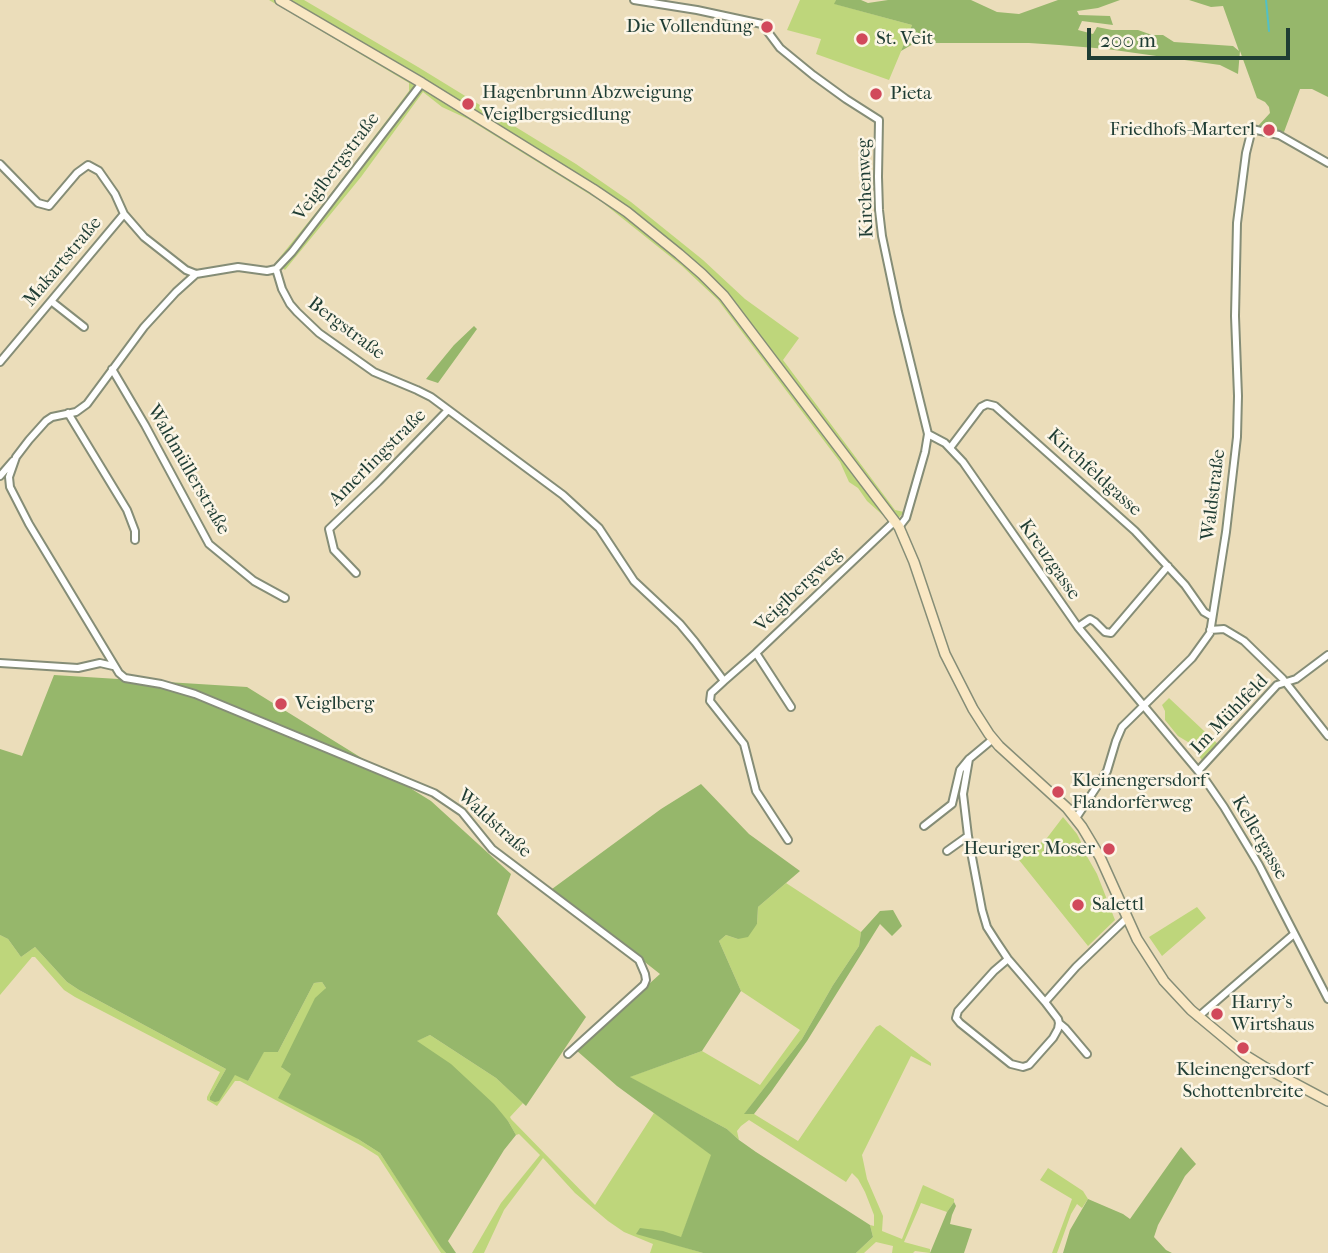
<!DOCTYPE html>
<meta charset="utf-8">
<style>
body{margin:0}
#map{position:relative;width:1328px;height:1253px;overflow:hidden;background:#ebddba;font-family:"IM FELL French Canon",serif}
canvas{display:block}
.scale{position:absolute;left:1087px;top:28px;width:203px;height:32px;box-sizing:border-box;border:4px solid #1f3d34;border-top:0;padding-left:9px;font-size:21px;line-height:24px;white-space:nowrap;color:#1f3d34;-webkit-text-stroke:5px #fcf5e5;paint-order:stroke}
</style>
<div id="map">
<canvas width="1328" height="1253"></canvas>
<div class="scale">200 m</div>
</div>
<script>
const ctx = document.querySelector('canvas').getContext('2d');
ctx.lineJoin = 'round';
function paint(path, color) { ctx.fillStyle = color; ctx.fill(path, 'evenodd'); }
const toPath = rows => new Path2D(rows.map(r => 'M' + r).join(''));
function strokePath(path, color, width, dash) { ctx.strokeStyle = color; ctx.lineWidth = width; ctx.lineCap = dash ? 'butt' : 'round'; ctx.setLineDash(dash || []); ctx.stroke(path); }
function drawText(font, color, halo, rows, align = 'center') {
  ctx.font = font + ' "IM FELL French Canon",serif'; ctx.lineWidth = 5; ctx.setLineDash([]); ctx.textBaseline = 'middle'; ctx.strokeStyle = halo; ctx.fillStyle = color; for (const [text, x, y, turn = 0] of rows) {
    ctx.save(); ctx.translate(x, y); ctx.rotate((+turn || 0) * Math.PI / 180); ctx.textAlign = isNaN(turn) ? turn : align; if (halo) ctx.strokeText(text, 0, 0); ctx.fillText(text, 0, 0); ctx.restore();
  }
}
paint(toPath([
 [269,0,304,0,418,67,576,164,631,202,703,260,745,299,799,338,783,360,895,510,904,512,890,527,887,523,887,519,867,501,858,488,849,482,840,462,718,300,682,266,602,202,468,119,442,107,423,92,361,177,285,270,276,262,323,204,409,91,409,83],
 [800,0,836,0,835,4,912,25,889,80,816,54,821,39,787,30],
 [1169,698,1220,746,1205,764,1188,742,1178,736,1165,720,1165,711,1162,705],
 [1063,817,1077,834,1081,842,1081,846,1097,874,1115,920,1088,946,1019,860,1047,838],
 [786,883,861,932,859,946,833,985,802,1039,745,1113,754,1114,798,1141,876,1027,880,1025,931,1063,931,1066,911,1056,862,1155,867,1179,883,1216,882,1231,902,1239,923,1185,954,1199,954,1202,947,1212,921,1203,904,1242,930,1249,930,1253,915,1251,913,1253,892,1253,893,1246,876,1242,864,1253,856,1253,873,1237,870,1225,874,1226,874,1215,865,1192,858,1179,852,1173,846,1182,749,1120,741,1126,737,1131,739,1140,727,1129,629,1077,702,1051,760,1085,800,1030,741,991,719,941,726,935,738,939,757,924,758,907],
 [1197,907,1206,918,1162,956,1149,937],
 [0,935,8,939,21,957,35,947,67,982,79,990,226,1069,210,1097,236,1074,248,1081,264,1051,278,1052,314,983,322,982,326,988,282,1068,291,1073,358,1139,380,1153,446,1253,441,1253,378,1156,362,1146,240,1081,235,1081,217,1106,207,1100,207,1097,220,1072,75,997,64,990,35,957,32,957,0,995],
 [430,1035,496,1078,523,1103,510,1117,511,1119,595,1205,654,1113,712,1155,681,1238,664,1232,637,1233,703,1253,650,1253,653,1244,624,1232,608,1221,575,1193,543,1158,504,1210,484,1253,472,1253,501,1203,540,1155,519,1134,516,1135,508,1121,416,1041],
 [1048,1168,1083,1191,1088,1199,1082,1208,1077,1204,1071,1214,1057,1253,1052,1253,1072,1199,1040,1180]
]), '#bed67b');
paint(toPath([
 [836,0,861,0,868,3,888,0,971,0,997,12,1019,14,1058,0,1120,0,1098,8,1077,11,1079,15,1110,16,1113,25,1082,21,1078,30,1093,34,1097,27,1112,30,1138,30,1152,35,1163,35,1174,42,1233,46,1239,51,1223,6,1211,7,1189,0,1328,0,1328,97,1312,89,1300,89,1284,132,1259,127,1259,125,1270,113,1269,107,1265,102,1257,98,1240,51,1238,74,1220,65,1107,49,1059,45,1029,43,923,43,913,44,901,51,912,25,834,4],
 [474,326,477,329,438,383,426,379,454,345],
 [54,675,247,687,431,801,511,874,497,914,586,1017,526,1106,496,1078,430,1035,417,1041,451,1064,494,1104,508,1121,516,1135,504,1150,448,1241,456,1253,446,1253,441,1247,380,1153,358,1139,278,1098,291,1074,281,1067,315,998,326,988,322,982,314,983,278,1052,264,1052,248,1081,235,1075,219,1101,215,1102,210,1100,210,1097,226,1069,79,990,67,982,35,947,21,957,8,939,0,935,0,749,22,756],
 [701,784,749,834,800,871,758,907,757,924,748,937,738,939,726,935,719,941,741,991,702,1051,630,1077,727,1129,739,1140,756,1152,870,1225,873,1237,856,1253,703,1253,636,1234,640,1228,663,1231,681,1237,711,1155,617,1086,576,1050,660,974,552,889,661,809],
 [893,910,902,926,892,936,880,924,807,1041,771,1092,754,1114,744,1114,802,1039,833,985,859,946,861,932,880,911],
 [1181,1147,1196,1164,1185,1176,1158,1225,1154,1237,1166,1250,1172,1253,1063,1253,1070,1230,1088,1199,1123,1214,1130,1219],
 [954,1202,956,1206,952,1215,950,1224,972,1229,964,1253,930,1253,947,1212]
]), '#96b76b');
strokePath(toPath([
 [1266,0,1269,31]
]), '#52c0c6', 2);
const street = toPath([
 [634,0,697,10,762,24,780,48,813,75,846,99,879,120,878,177,879,210,882,236,898,312,928,434,925,452,906,518,899,527],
 [0,164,38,203,49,206,77,173,88,165,99,171,115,194,124,214,144,237,186,270,196,274],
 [276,269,267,271,238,267,196,274,176,292,144,327,87,404,76,412,52,417,46,421,29,440,16,457,9,477,10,487,29,524,119,673,125,678,161,684,195,694,434,793,462,812,492,849,639,960,645,974,646,980,644,985,568,1054],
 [276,269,282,289,290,304,297,312,319,333,374,372,417,390,431,397,563,495,599,528,634,581,680,624,695,642,724,681,711,693,710,701,744,744,756,791,788,840],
 [276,269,292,252,422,83],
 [51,301,84,327],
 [0,362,124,214],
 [112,369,145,425,209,544,254,581,285,598],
 [68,413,127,510,135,531,135,540],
 [928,434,945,443,963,462,1078,627,1204,778,1224,807,1259,865,1328,999],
 [950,448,981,407,987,404,995,406,1135,531,1185,585,1204,612,1211,616],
 [0,476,13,461],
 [356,573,334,550,329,529,378,482,448,410],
 [1078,627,1090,619,1095,622,1105,632,1111,633,1168,566],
 [1210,630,1224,629,1244,641,1283,679,1328,736],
 [756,653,791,707],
 [0,663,78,668,100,663,113,666],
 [724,681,756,653,895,521],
 [993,739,969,759,963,794,968,836,982,910,987,927,996,941,1008,959,1045,1002,1058,1019,1059,1023,1058,1029,1053,1038,1029,1065,1023,1067,1011,1064,960,1023,956,1018,958,1011,994,971,1008,959],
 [1198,771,1277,685,1296,679,1328,655],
 [1076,818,1107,771,1116,741,1122,727,1192,658,1210,633,1226,532,1237,437,1238,396,1235,316,1237,223,1246,153,1252,129,1279,135,1328,163],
 [924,826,952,804,960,770,969,759],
 [947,851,968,836],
 [1045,1002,1076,967,1127,918],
 [1198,1017,1294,934],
 [1059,1023,1065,1028,1087,1054]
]);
const secondary = toPath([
 [280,0,422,83,593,189,627,212,679,254,702,274,724,296,899,527,914,562,945,654,973,709,989,734,999,746,1067,808,1082,827,1100,857,1137,939,1164,981,1191,1010,1245,1055,1266,1068,1328,1101]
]);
strokePath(street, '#858d77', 10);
strokePath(secondary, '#858d77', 12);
strokePath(street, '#fff', 6);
strokePath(secondary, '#f9e7c3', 9);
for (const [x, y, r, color] of [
 [767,27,7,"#d1495b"],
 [862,39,7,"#d1495b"],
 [876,94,7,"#d1495b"],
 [468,104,7,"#d1495b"],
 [1269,130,7,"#d1495b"],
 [281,704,7,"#d1495b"],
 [1058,792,7,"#d1495b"],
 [1109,849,7,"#d1495b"],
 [1078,905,7,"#d1495b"],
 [1217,1014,7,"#d1495b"],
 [1243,1048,7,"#d1495b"]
]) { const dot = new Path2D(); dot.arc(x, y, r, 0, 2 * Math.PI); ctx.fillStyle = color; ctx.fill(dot); strokePath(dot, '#fcf5e5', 2.5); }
drawText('19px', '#1f3d34', '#fcf5e5', [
 ["Die Vollendung",753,27,"right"],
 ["St. Veit",876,39],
 ["Hagenbrunn Abzweigung",482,93],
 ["Veiglbergsiedlung",482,115],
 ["Pieta",890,94],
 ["Friedhofs-Marterl",1255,130,"right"],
 ["Veiglberg",295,704],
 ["Kleinengersdorf",1072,781],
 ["Flandorferweg",1072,803],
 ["Heuriger Moser",1095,849,"right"],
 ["Salettl",1092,905],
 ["Harry's",1231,1003],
 ["Wirtshaus",1231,1025],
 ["Kleinengersdorf",1243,1070,"center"],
 ["Schottenbreite",1243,1092,"center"]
], 'left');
drawText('19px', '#1f3d34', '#fcf5e5', [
 ["Veiglbergstraße",337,167,-53],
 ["Kirchenweg",866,188,-92],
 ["Makartstraße",63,262,-50],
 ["Bergstraße",346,329,37],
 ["Amerlingstraße",378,458,-45],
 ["Waldmüllerstraße",188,470,60],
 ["Kirchfeldgasse",1094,473,42],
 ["Waldstraße",1214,495,-83],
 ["Kreuzgasse",1049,560,55],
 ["Veiglbergweg",799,590,-44],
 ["Im Mühlfeld",1230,715,-46],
 ["Waldstraße",494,824,42],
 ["Kellergasse",1259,838,60]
]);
</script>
